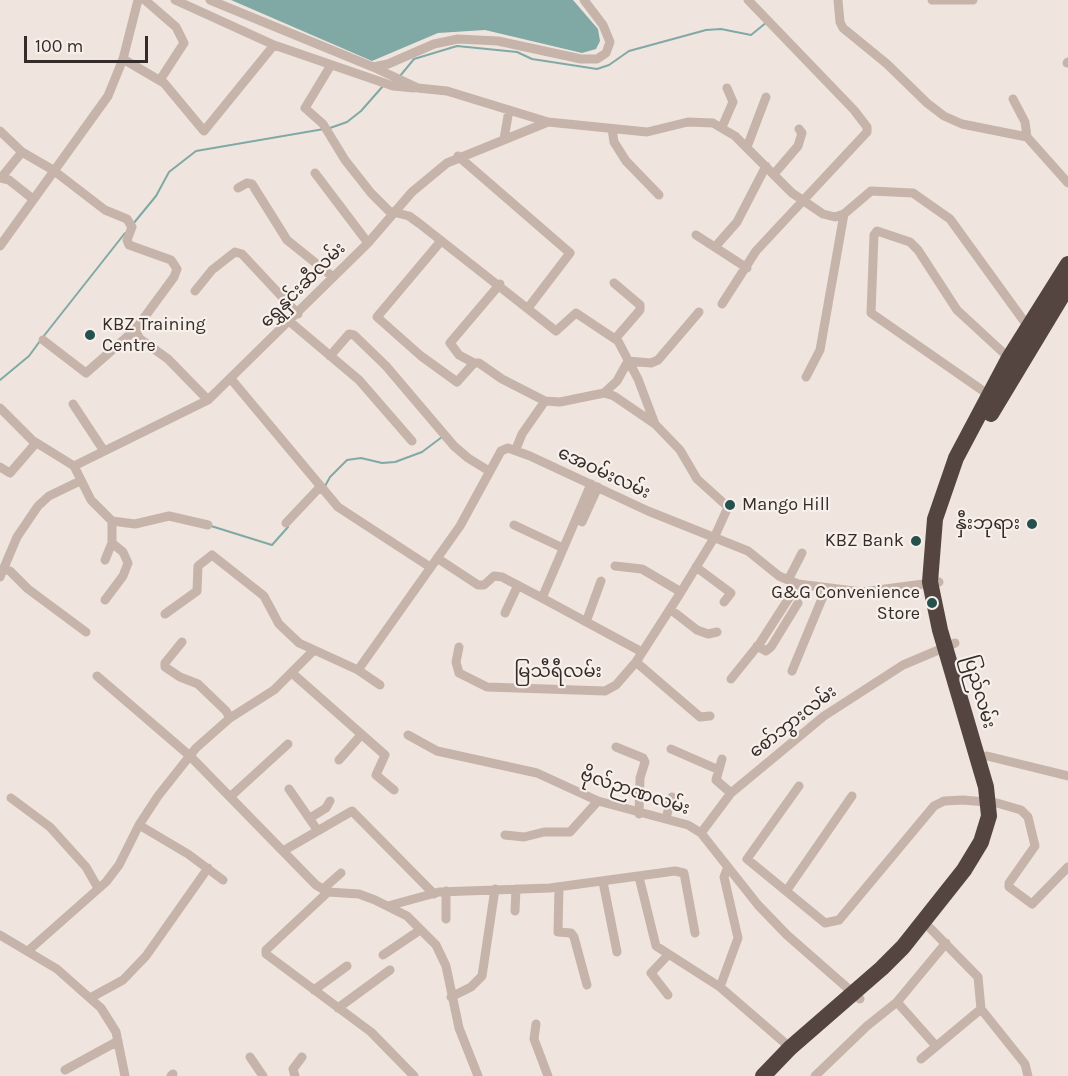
<!DOCTYPE html>
<meta charset="utf-8">
<style>
body{margin:0}
#map{position:relative;width:1068px;height:1076px;overflow:hidden;background:#efe5de;font-family:Karla,sans-serif}
canvas{display:block}
.scale{position:absolute;left:24px;top:36px;width:124px;height:27px;box-sizing:border-box;border:3px solid #352b29;border-top:0;padding-left:8px;font-size:18px;line-height:21px;white-space:nowrap;color:#352b29;-webkit-text-stroke:4px #f7efe9;paint-order:stroke}
</style>
<div id="map">
<canvas width="1068" height="1076"></canvas>
<div class="scale">100 m</div>
</div>
<script>
const ctx = document.querySelector('canvas').getContext('2d');
ctx.lineJoin = 'round';
function paint(path, color) { ctx.fillStyle = color; ctx.fill(path, 'evenodd'); }
const toPath = rows => new Path2D(rows.map(r => 'M' + r).join(''));
function strokePath(path, color, width, dash) { ctx.strokeStyle = color; ctx.lineWidth = width; ctx.lineCap = dash ? 'butt' : 'round'; ctx.setLineDash(dash || []); ctx.stroke(path); }
function drawText(font, color, halo, rows, align = 'center') {
  ctx.font = font + ' Karla,"Noto Sans Myanmar",sans-serif'; ctx.lineWidth = 4.5; ctx.setLineDash([]); ctx.textBaseline = 'middle'; ctx.strokeStyle = halo; ctx.fillStyle = color; for (const [text, x, y, turn = 0] of rows) {
    ctx.save(); ctx.translate(x, y); ctx.rotate((+turn || 0) * Math.PI / 180); ctx.textAlign = isNaN(turn) ? turn : align; if (halo) ctx.strokeText(text, 0, 0); ctx.fillText(text, 0, 0); ctx.restore();
  }
}
paint(toPath([
 [231,0,573,0,598,29,600,41,596,49,582,53,485,30,438,33,372,61]
]), '#80a9a5');
strokePath(toPath([
 [400,76,414,59,457,46,517,52,532,59,597,69,609,65,629,51,706,30,721,29,751,35,767,22],
 [330,128,347,122,361,111,383,86],
 [133,224,156,196,169,172,196,151,324,129],
 [43,337,125,233],
 [0,380,29,356,40,341],
 [324,488,330,477,347,460,361,458,382,463,395,462,422,452,442,437],
 [211,526,272,545,288,527]
]), '#80a9a5', 2);
strokePath(toPath([
 [145,0,176,27,184,43,160,80],
 [175,0,274,45,393,86,414,88],
 [210,0,373,67,418,88,447,91,548,122,647,132,688,122,713,123,735,136,792,193,823,214,835,217,844,214,871,191,913,193,950,219,1029,328],
 [838,0,840,22,843,28,887,64,927,103,944,116,962,124,1027,137,1068,183],
 [932,0,973,0],
 [123,59,164,83,204,131,274,45],
 [1067,63,1068,62],
 [331,65,305,108,323,124,345,160,371,193,389,211,409,216,420,224,556,331,576,313,618,341,638,379,655,424,680,450,697,479,728,507,714,538,681,592,636,662,616,685,605,691,487,687,459,673,456,662,459,647],
 [373,67,388,64,434,44,458,39,498,41,581,59,597,59,606,53,610,42,603,25,584,0],
 [1013,99,1025,122,1027,137],
 [722,127,733,102,727,88],
 [612,129,614,142,626,161,659,195],
 [0,131,22,152,53,170,105,210,127,219,132,227,127,240,129,245,171,260,177,269,174,277,135,330,140,339,168,359,208,400],
 [504,139,509,110],
 [747,147,766,97],
 [458,156,570,253,528,308],
 [315,173,368,243],
 [774,174,798,146,802,133,799,129],
 [0,178,9,180,33,199],
 [1,178,22,152],
 [238,188,247,183,252,184,287,240,333,277],
 [696,235,747,268],
 [441,241,377,317,421,356,457,382,474,363,479,363,502,379,545,401,560,402,604,393,614,396,655,424],
 [0,246,108,96,123,59,138,0],
 [715,247,737,222,766,166],
 [614,283,640,305,640,310,615,339],
 [195,291,212,270,235,252,242,254,298,314],
 [722,304,756,251,867,132,867,127,854,110,748,0],
 [289,321,359,380,412,441],
 [43,340,86,373,135,330],
 [330,356,349,334,354,335,386,366,454,446,468,458,489,471],
 [474,363,459,355,450,343,500,284],
 [806,377,820,350,844,214],
 [231,379,338,507,430,567],
 [604,393,617,381,628,361,651,363,658,360,699,312],
 [989,395,871,313,874,235,877,231,910,242,918,250,957,310,1009,358],
 [73,404,104,451],
 [0,408,32,440,74,466,91,500,112,521,135,524,169,516,208,525],
 [516,449,522,434,545,401],
 [74,466,208,400,368,243,412,192,447,163,548,122],
 [0,467,10,473,36,443],
 [582,522,598,487],
 [286,523,320,487],
 [514,525,563,548],
 [437,558,478,585,484,585,494,576,502,577,542,598,591,484],
 [105,560,112,543,112,521],
 [615,566,642,569,681,592],
 [696,567,731,593,724,602],
 [3,569,10,571,28,589,86,632],
 [0,577,17,537,38,506,49,496,80,481],
 [788,580,802,553],
 [542,598,642,652],
 [105,600,123,576,128,563,123,552,112,543],
 [670,609,697,630,708,634,717,632],
 [505,613,518,585],
 [165,614,197,591,198,566,212,555,264,596,279,624,299,643,358,670,380,685],
 [586,622,601,581],
 [182,642,165,663,165,667,180,677,198,684,226,711,230,718],
 [757,646,766,651,771,647,798,603],
 [636,662,700,717,710,716],
 [358,670,460,526,501,451,508,448,530,456,648,511,748,551,779,576,798,584,862,592,939,582],
 [792,671,826,589],
 [292,673,385,755,376,775,394,790],
 [97,676,190,756,316,885,328,892,359,894,375,900,407,916,436,945,446,966,459,1028,478,1076],
 [731,679,760,643,798,584],
 [408,735,437,751,537,773,598,801,688,825,701,833,758,905,787,935,860,999],
 [616,747,643,758,645,762,640,778,639,814],
 [671,749,719,770],
 [978,758,987,756,1068,776],
 [722,759,716,780,731,793],
 [339,760,361,735],
 [799,786,747,859,825,923,839,920,934,806,944,801,963,800,997,803,1021,810,1028,817,1035,846,1009,883,1009,887,1032,904,1068,867],
 [289,789,318,831],
 [230,797,288,744],
 [11,798,50,827,86,867,98,888],
 [310,818,326,808,330,801],
 [666,818,672,797],
 [139,825,188,854,223,880],
 [701,833,731,793,824,716,903,665,955,643],
 [505,835,524,837,544,832,570,832,598,801],
 [283,851,352,811,434,894],
 [639,877,656,946,720,987,793,1050],
 [603,882,617,952],
 [559,887,558,932,571,933,574,937,587,985],
 [323,889,341,873],
 [787,890,852,796],
 [446,891,446,919],
 [328,892,266,950,266,954,371,1032,414,1076],
 [388,906,439,892,550,888,675,871,684,873,695,933],
 [515,911,516,889],
 [930,928,978,977,981,1009,1025,1064,1028,1076],
 [0,935,57,969,101,1008,116,1032,125,1076],
 [29,950,106,882,119,865,139,825,158,796,196,748,230,718,274,690,313,651],
 [383,955,420,930],
 [668,955,651,973,668,995],
 [720,987,738,938,724,877,727,869],
 [314,990,347,966],
 [451,997,471,987,482,976,495,889],
 [90,998,123,980,146,956,208,868],
 [897,1002,936,1046],
 [338,1008,390,970],
 [536,1024,534,1039,548,1076],
 [250,1057,263,1076],
 [921,1059,981,1009],
 [65,1070,118,1041],
 [171,1076,173,1074],
 [295,1076,293,1069,302,1057],
 [815,1076,867,1026,897,1002,946,943]
]), '#c6b4ab', 9);
strokePath(toPath([
 [991,414,1068,286],
 [763,1076,790,1048,882,968,903,947,964,870,981,842,989,816,986,787,940,630,930,582,935,519,956,458,1009,358,1068,264]
]), '#554541', 16);
for (const [x, y, r, color] of [
 [90,335,6,"#24514e"],
 [730,505,6,"#24514e"],
 [1032,524,6,"#24514e"],
 [916,541,6,"#24514e"],
 [932,603,6,"#24514e"]
]) { const dot = new Path2D(); dot.arc(x, y, r, 0, 2 * Math.PI); ctx.fillStyle = color; ctx.fill(dot); strokePath(dot, '#f7efe9', 2); }
drawText('18px', '#352b29', '#f7efe9', [
 ["ရွှေနှင်းဆီလမ်း",303,285,-45],
 ["အေဝမ်းလမ်း",604,473,25],
 ["မြသီရီလမ်း",558,672],
 ["ပြည်လမ်း",979,692,74],
 ["စော်ဘွားလမ်း",793,722,-38],
 ["ဗိုလ်ဉာဏလမ်း",635,792,18]
]);
drawText('18px', '#352b29', '#f7efe9', [
 ["KBZ Training",102,325,"left"],
 ["Centre",102,346,"left"],
 ["Mango Hill",742,505,"left"],
 ["နှီးဘုရား",1020,524],
 ["KBZ Bank",904,541],
 ["G&G Convenience",920,593],
 ["Store",920,614]
], 'right');
</script>
